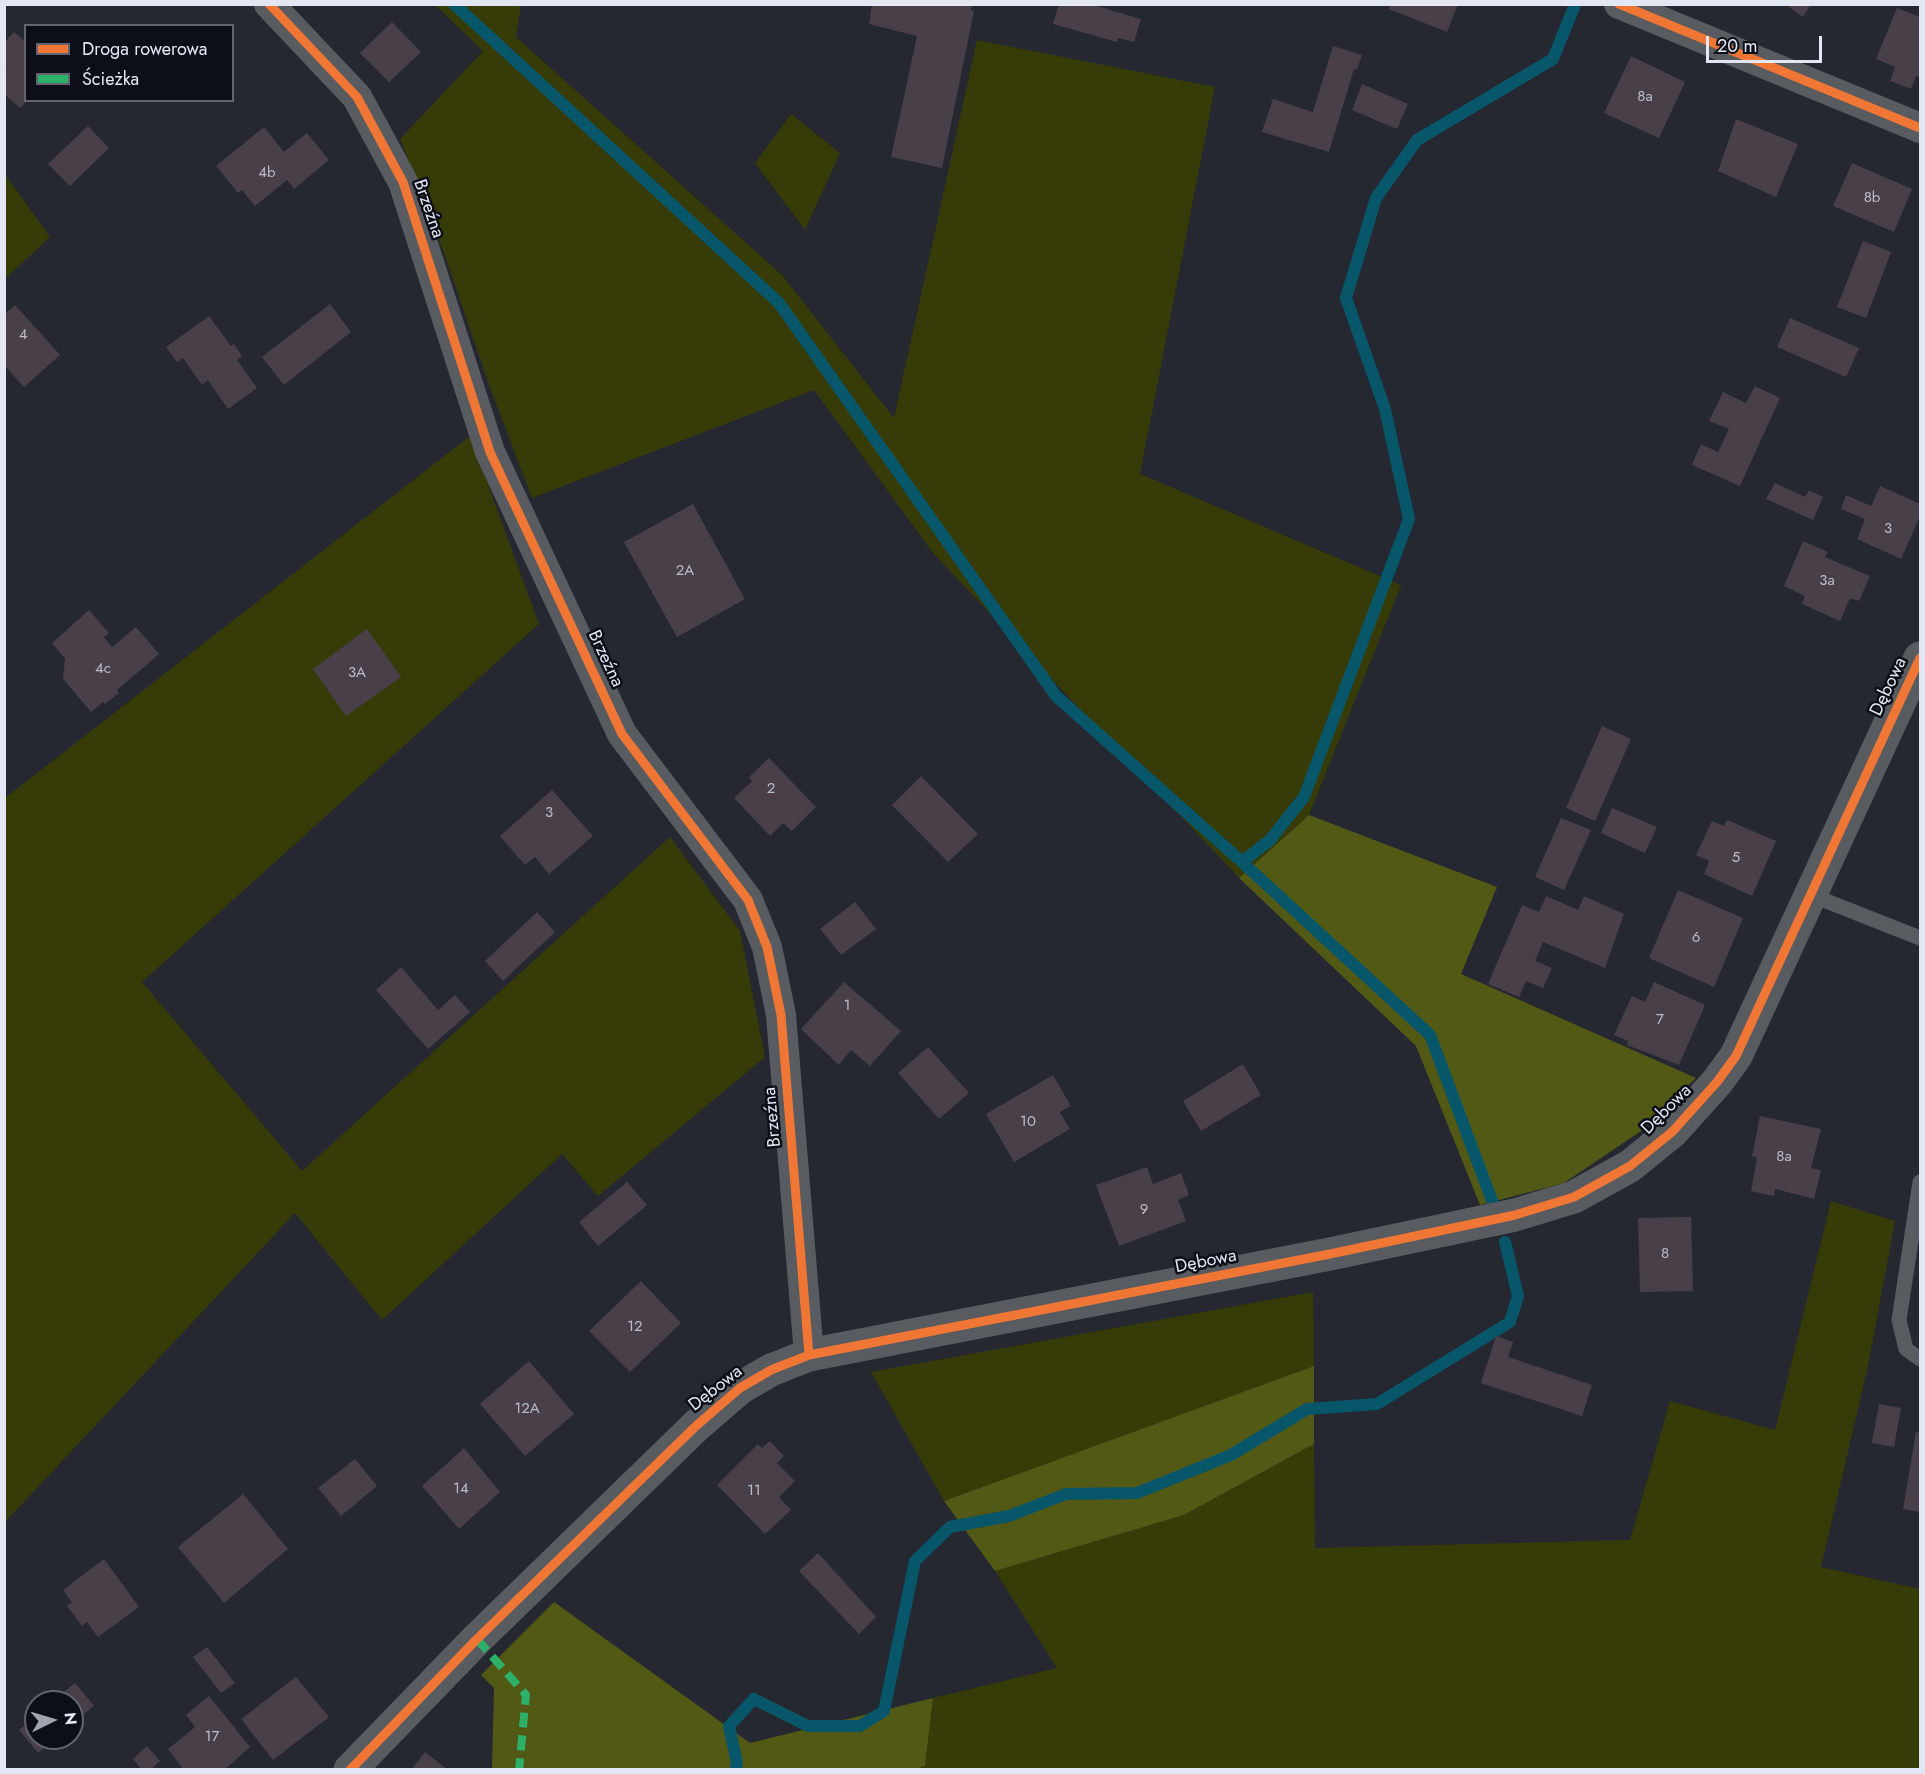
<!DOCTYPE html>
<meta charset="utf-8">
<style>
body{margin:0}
#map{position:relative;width:1925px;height:1774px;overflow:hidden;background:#252831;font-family:Jost,sans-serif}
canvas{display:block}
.frame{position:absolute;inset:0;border:6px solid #e2e7f3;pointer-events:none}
.legend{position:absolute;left:24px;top:24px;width:210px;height:78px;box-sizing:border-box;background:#0c0f17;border:2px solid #62656f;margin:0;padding:8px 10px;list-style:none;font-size:18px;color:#e2e7f3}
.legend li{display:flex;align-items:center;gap:12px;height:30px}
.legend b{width:30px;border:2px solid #62656f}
.north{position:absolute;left:24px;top:1690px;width:60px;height:60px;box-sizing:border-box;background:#0c0f17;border:2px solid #62656f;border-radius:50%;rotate:85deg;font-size:16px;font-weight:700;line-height:24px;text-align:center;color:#e2e7f3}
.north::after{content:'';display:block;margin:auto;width:21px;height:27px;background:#a0a4af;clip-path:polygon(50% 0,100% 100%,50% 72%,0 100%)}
.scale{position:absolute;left:1706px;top:36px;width:116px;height:27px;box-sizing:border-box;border:3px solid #e2e7f3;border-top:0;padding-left:8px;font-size:18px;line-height:21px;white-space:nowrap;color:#e2e7f3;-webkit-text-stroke:4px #0c0f17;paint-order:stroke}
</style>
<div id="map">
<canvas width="1925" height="1774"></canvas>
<div class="frame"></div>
<ul class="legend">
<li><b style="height:8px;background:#f07635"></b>Droga rowerowa</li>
<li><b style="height:8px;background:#2db169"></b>Ścieżka</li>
</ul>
<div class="north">N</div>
<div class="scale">20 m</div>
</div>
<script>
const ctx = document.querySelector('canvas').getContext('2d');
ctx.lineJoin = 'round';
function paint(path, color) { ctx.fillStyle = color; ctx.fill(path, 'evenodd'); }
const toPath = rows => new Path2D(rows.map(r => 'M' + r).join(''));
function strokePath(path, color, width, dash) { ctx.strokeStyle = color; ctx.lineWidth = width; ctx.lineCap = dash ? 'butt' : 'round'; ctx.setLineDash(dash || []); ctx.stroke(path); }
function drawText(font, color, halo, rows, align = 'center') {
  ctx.font = font + ' Jost,sans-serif'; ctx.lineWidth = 5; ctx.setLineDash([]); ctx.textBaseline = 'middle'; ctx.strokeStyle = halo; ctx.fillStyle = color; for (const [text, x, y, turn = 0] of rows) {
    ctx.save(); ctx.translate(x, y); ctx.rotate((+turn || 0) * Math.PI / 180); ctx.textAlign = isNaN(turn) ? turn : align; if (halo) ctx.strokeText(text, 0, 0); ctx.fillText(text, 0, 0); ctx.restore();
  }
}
paint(toPath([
 [435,5,521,5,516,37,782,275,894,418,977,40,1215,87,1140,474,1401,585,1309,815,1239,878,934,554,814,390,532,498,492,393,431,215,400,139,483,51],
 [791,114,840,153,805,230,755,163],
 [4,173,50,237,5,279,4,279],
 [470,436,539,624,142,982,302,1171,670,837,740,931,765,1057,598,1196,562,1154,382,1320,295,1213,5,1522,5,798],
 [1831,1201,1895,1221,1868,1366,1821,1567,1920,1589,1920,1769,912,1770,925,1766,933,1698,1057,1668,995,1571,1184,1515,1314,1444,1315,1548,1630,1540,1670,1401,1775,1430],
 [1313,1292,1314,1366,944,1501,871,1372]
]), '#363b07');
paint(toPath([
 [1309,815,1497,887,1461,974,1696,1078,1641,1131,1564,1183,1480,1205,1416,1046,1239,878],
 [1314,1366,1314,1444,1184,1515,995,1571,944,1501],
 [554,1602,750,1743,933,1698,925,1766,912,1770,492,1769,494,1688,481,1675]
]), '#525915');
strokePath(toPath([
 [454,4,779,303,1056,696,1242,862,1430,1035,1494,1206],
 [1242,862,1270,840,1304,797,1409,519,1385,409,1346,298,1376,198,1417,140,1553,59,1574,7],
 [735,1770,737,1763,729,1726,754,1699,808,1726,860,1726,884,1711,915,1561,950,1527,1009,1516,1066,1494,1137,1493,1231,1455,1307,1409,1377,1404,1510,1322,1518,1296,1505,1242]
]), '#08566a', 12);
paint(toPath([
 [872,4,972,4,971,10,974,11,942,168,891,157,917,36,869,24],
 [1059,4,1090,4,1141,19,1134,42,1118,38,1117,42,1053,24],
 [1391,4,1458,4,1447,32,1389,9],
 [1785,4,1811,4,1803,17],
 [1897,8,1920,17,1920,77,1916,76,1911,89,1890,81,1895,67,1876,59],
 [392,22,421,52,389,82,360,53],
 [14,32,26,42,26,102,20,108,4,94,4,72,7,68,4,66,4,43],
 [1333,46,1362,55,1357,69,1354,69,1329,152,1262,132,1273,99,1313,112],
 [1631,56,1685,82,1659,138,1604,113],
 [1362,84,1408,104,1397,129,1352,110],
 [1736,119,1798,144,1776,197,1718,171],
 [88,126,109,148,70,186,48,164],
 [264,127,284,152,307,133,329,160,294,189,287,180,255,206,242,190,238,193,216,166],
 [1852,163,1912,189,1894,232,1833,206],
 [1863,241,1891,252,1866,318,1837,307],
 [330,304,351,332,284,385,262,357],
 [15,305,60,355,24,387,4,365,4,315],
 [209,316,231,346,234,344,242,356,237,360,257,388,228,409,208,380,202,385,183,358,177,362,166,347],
 [1790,318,1859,348,1846,377,1777,347],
 [1755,386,1780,398,1740,486,1692,465,1701,444,1718,452,1729,429,1709,421,1723,392,1746,403],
 [1775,483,1805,497,1809,490,1823,497,1813,520,1766,499],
 [1880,486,1920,504,1920,516,1901,559,1857,539,1865,519,1841,509,1846,495,1871,506],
 [693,504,745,599,677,637,624,542],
 [1803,541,1828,552,1825,557,1870,576,1859,601,1850,598,1840,621,1802,604,1805,596,1784,586],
 [89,610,109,633,104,637,112,647,136,627,159,654,117,690,119,693,105,704,103,702,91,712,63,679,65,659,52,643],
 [367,629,401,677,346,716,313,669],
 [1602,726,1631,739,1595,821,1566,808],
 [769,758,816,807,792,831,783,823,770,836,734,798,752,781,749,777],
 [921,776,978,834,948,862,892,805],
 [552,790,593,836,549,874,535,857,525,865,500,836],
 [1612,808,1657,827,1645,853,1601,833],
 [1561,818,1591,830,1564,890,1535,877],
 [1727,820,1776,841,1752,896,1704,874,1709,861,1696,855,1712,821,1724,826],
 [1678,890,1743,918,1714,987,1649,958],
 [1546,896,1578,910,1584,896,1624,914,1605,968,1543,942,1535,961,1552,968,1543,988,1526,981,1519,997,1488,984,1522,905,1539,912],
 [855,902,876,929,841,955,820,929],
 [537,912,555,932,503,981,485,961],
 [401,967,438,1010,455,995,470,1012,428,1049,376,990],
 [844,982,901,1031,870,1066,851,1050,839,1065,801,1029],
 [1654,982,1705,1005,1679,1065,1627,1045,1628,1041,1614,1035,1632,996,1645,1002],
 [928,1047,969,1093,939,1119,898,1073],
 [1243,1064,1261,1095,1201,1131,1183,1101],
 [1053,1075,1071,1106,1060,1112,1070,1129,1014,1162,986,1114],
 [1760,1116,1821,1129,1811,1168,1821,1170,1814,1199,1775,1189,1774,1196,1751,1191,1757,1158,1752,1156],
 [1147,1167,1153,1184,1181,1173,1189,1195,1178,1200,1186,1221,1119,1246,1096,1185],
 [627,1182,647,1205,598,1246,579,1222],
 [1691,1217,1693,1291,1640,1292,1638,1218],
 [641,1281,681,1323,630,1372,589,1331],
 [1496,1336,1513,1342,1508,1357,1592,1385,1582,1416,1481,1383],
 [529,1361,574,1414,525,1456,480,1404],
 [1879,1404,1901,1408,1894,1447,1872,1443],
 [1916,1432,1920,1433,1920,1512,1903,1509],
 [770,1441,784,1456,777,1463,795,1481,779,1497,791,1510,765,1534,717,1485,758,1444,762,1448],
 [464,1448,500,1492,459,1529,422,1486],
 [355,1459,377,1486,341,1516,318,1488],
 [243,1494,288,1549,224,1603,178,1547],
 [818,1553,876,1617,859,1634,799,1571],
 [104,1559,139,1607,98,1637,87,1622,82,1626,67,1606,72,1602,63,1590],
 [207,1647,235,1683,221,1693,193,1657],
 [296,1677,329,1717,273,1760,241,1719],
 [75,1683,94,1706,72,1724,72,1702,52,1702],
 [209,1696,250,1747,224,1770,184,1770,168,1749,195,1727,186,1715],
 [36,1716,36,1738,56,1738,38,1753,19,1730],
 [147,1746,160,1761,150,1770,142,1770,133,1759],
 [425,1752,448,1770,411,1770]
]), '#483f49');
strokePath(toPath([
 [1811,895,1920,938],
 [1920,1182,1899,1320,1906,1349,1920,1359]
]), '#585b5f', 15);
strokePath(toPath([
 [269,4,357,97,403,182,490,452,622,734,748,900,767,947,781,1015,809,1355],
 [1619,4,1920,128]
]), '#585b5f', 30);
strokePath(toPath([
 [350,1770,477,1639,696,1426,740,1388,771,1370,809,1355,1330,1254,1515,1215,1574,1197,1630,1166,1672,1132,1717,1082,1736,1056,1920,658]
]), '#585b5f', 33);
strokePath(toPath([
 [477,1639,526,1695,519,1770]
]), '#2db169', 8, [15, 8]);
strokePath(toPath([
 [269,4,357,97,403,182,490,452,622,734,748,900,767,947,781,1015,809,1355],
 [1619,4,1920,128],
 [350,1770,477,1639,696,1426,740,1388,771,1370,809,1355,1330,1254,1515,1215,1574,1197,1630,1166,1672,1132,1717,1082,1736,1056,1920,658]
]), '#f07635', 9);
drawText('15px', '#bcbdc8', null, [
 ["8a",1645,97],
 ["4b",267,173],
 ["8b",1872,198],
 ["4",23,335],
 ["3",1888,529],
 ["2A",685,571],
 ["3a",1827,581],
 ["4c",103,669],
 ["3A",357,673],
 ["2",771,789],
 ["3",549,813],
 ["5",1736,858],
 ["6",1696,938],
 ["1",847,1006],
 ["7",1660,1020],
 ["10",1028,1122],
 ["8a",1784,1157],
 ["9",1144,1210],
 ["8",1665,1254],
 ["12",635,1327],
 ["12A",527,1409],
 ["14",461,1489],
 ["11",754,1491],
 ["17",212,1737]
]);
drawText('18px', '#e2e7f3', '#0c0f17', [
 ["Brzeźna",428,209,71],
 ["Brzeźna",605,659,65],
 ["Dębowa",1889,687,-65],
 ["Dębowa",1667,1110,-45],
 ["Brzeźna",773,1117,-95],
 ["Dębowa",1206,1262,-11],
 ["Dębowa",716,1389,-38]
]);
</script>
